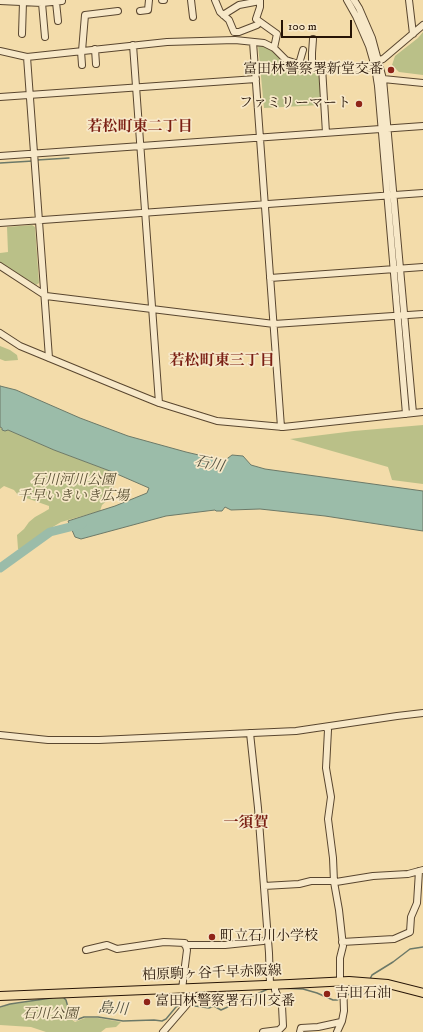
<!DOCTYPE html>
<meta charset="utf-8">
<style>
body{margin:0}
#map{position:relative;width:423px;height:1032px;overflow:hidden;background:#f3dcaa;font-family:"IM FELL DW Pica",serif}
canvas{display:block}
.scale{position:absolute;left:281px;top:20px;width:71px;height:18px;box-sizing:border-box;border:2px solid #261406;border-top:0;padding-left:5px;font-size:12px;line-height:14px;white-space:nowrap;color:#261406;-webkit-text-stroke:3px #f7e8c8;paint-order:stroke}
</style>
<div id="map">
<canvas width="423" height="1032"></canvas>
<div class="scale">100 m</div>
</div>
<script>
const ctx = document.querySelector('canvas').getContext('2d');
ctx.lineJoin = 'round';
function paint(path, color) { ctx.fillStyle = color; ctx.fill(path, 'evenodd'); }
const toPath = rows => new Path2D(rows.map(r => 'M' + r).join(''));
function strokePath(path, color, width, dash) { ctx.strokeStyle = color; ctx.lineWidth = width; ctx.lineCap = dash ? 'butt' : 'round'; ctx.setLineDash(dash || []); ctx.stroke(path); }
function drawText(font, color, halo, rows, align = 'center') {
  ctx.font = font + ' "IM FELL DW Pica","Noto Serif JP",serif'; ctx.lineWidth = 3.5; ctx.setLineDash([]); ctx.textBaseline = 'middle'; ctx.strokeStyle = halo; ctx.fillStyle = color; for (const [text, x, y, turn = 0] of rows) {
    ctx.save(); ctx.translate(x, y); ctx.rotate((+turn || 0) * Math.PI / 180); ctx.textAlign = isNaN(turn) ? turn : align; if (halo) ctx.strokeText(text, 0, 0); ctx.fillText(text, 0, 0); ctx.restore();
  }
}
paint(toPath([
 [423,32,423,75,399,72,392,65,395,56,418,38],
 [258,45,264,46,273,52,285,63,305,71,315,73,319,76,321,105,264,108],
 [32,225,35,227,39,283,36,285,0,262,0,253,8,252,7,227],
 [0,346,10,350,17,355,18,360,5,361,0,359],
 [423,425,423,484,392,480,388,467,290,439,354,431],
 [0,427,3,431,8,430,54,450,110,471,114,485,114,491,112,496,102,505,100,511,61,522,38,536,20,549,18,549,17,535,24,529,29,522,35,517,44,512,49,509,49,506,18,495,14,490,4,486,0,489],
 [63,998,66,1000,71,1019,75,1022,85,1018,98,1018,121,1022,116,1027,106,1028,101,1032,46,1032,31,1027,0,1025,0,1008,10,1004,22,1003,35,1000]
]), '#bac088');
const water = toPath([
 [0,386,16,390,80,418,128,436,186,452,224,461,232,455,243,456,251,465,265,469,423,491,423,531,325,516,260,509,231,510,225,507,222,511,216,511,215,510,166,516,81,539,75,537,68,521,115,506,147,493,149,488,110,471,54,450,8,430,5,431,2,430,2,428,0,427,0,386]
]);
paint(water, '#9bbca9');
strokePath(water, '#6c7968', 1);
strokePath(toPath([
 [37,160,69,158],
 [0,163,33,161],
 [370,979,372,975,393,962,410,949,423,947],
 [276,988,303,989,317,993,333,1000,337,1000,341,998],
 [345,996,367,986],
 [63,997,66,1000,71,1018,76,1020,84,1017,98,1017,123,1021,154,1020,162,1021,166,1019,176,1007,181,1004,185,1004],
 [188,1005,209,1008,214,1006,221,1010,268,989],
 [0,1007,10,1004,51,998]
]), '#6c7968', 1.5);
strokePath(toPath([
 [0,568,50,532,82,524]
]), '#9bbca9', 9);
const minor = toPath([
 [162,0,164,0],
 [191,0,193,17],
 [215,0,220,12,229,20,234,32,239,32,257,25],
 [260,0,260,7,256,19,277,34,274,48],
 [347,0,356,16,369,46,375,67,378,86,406,414],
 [354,0,359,8,372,38,383,79,413,413],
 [409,0,413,34],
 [0,1,42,3,62,1,62,0],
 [56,2,58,21],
 [42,3,45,37],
 [140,11,148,10,149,0],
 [223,15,239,5,260,1],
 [22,34,23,2],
 [253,42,281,427],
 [133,45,159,403],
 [95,49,96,64],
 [0,51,27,57,167,42,235,40,264,43,274,48,286,60,310,68,335,68,344,70,375,67],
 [81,51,82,65],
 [82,51,85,15,118,11],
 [27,57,49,358],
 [379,60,383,59,423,25],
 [299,64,303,50],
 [322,67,326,133],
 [312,68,312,53,313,39],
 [383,79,423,83],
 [0,97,256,79],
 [0,156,423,126],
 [0,223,423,193],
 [0,266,46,296,274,324,423,314],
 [270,278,423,267],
 [0,333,20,346,117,386,159,403,217,421,283,427,423,412],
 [326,727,328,730,326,768,331,797,328,819,333,858,334,882,339,910,343,946,340,958,340,981],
 [250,733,258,808,269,953,270,984],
 [0,735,48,740,99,740,296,731,397,716,423,713],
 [264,886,299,884,311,881,331,881,336,882,373,876,408,874,423,870],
 [342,942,394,939,410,932,411,917,417,903,419,871],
 [185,945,225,945,263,941,268,939],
 [86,950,107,945,117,949,164,942,185,943,187,950,182,989],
 [163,1032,189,1002,192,996,193,988],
 [263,1032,279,1030,283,1026,282,1006,275,990,275,984],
 [300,1032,301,1028,318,1027,341,1022],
 [337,1032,342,1021,344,1011,343,981]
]);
const major = toPath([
 [0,996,290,984,349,981,388,984,423,993]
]);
strokePath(minor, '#59462f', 8);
strokePath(major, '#261406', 10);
strokePath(minor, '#f7e8c8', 6);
strokePath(major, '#f3dcaa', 8);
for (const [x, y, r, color] of [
 [391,70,4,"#8f2418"],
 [359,104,4,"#8f2418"],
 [212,937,4,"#8f2418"],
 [327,994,4,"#8f2418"],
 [147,1002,4,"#8f2418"]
]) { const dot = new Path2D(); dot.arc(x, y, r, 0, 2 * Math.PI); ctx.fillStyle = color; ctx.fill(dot); strokePath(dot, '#f7e8c8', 1.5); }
drawText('14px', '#261406', '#f7e8c8', [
 ["富田林警察署新堂交番",383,70,"right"],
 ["ファミリーマート",351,104,"right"],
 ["町立石川小学校",220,937],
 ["吉田石油",335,994],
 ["富田林警察署石川交番",155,1002]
], 'left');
drawText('italic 14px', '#5a5034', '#f7e8c8', [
 ["石川河川公園",73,481],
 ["千早いきいき広場",73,497],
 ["石川公園",50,1015]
]);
drawText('14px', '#261406', '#f7e8c8', [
 ["柏原駒ヶ谷千早赤阪線",212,974,-2]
]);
drawText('bold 15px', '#7a1f14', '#f7e8c8', [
 ["若松町東二丁目",140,128],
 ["若松町東三丁目",222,362],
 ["一須賀",246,824]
]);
drawText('italic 15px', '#4f4f3f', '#f7e8c8', [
 ["石川",209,465,12],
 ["島川",113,1010,4]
]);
</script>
